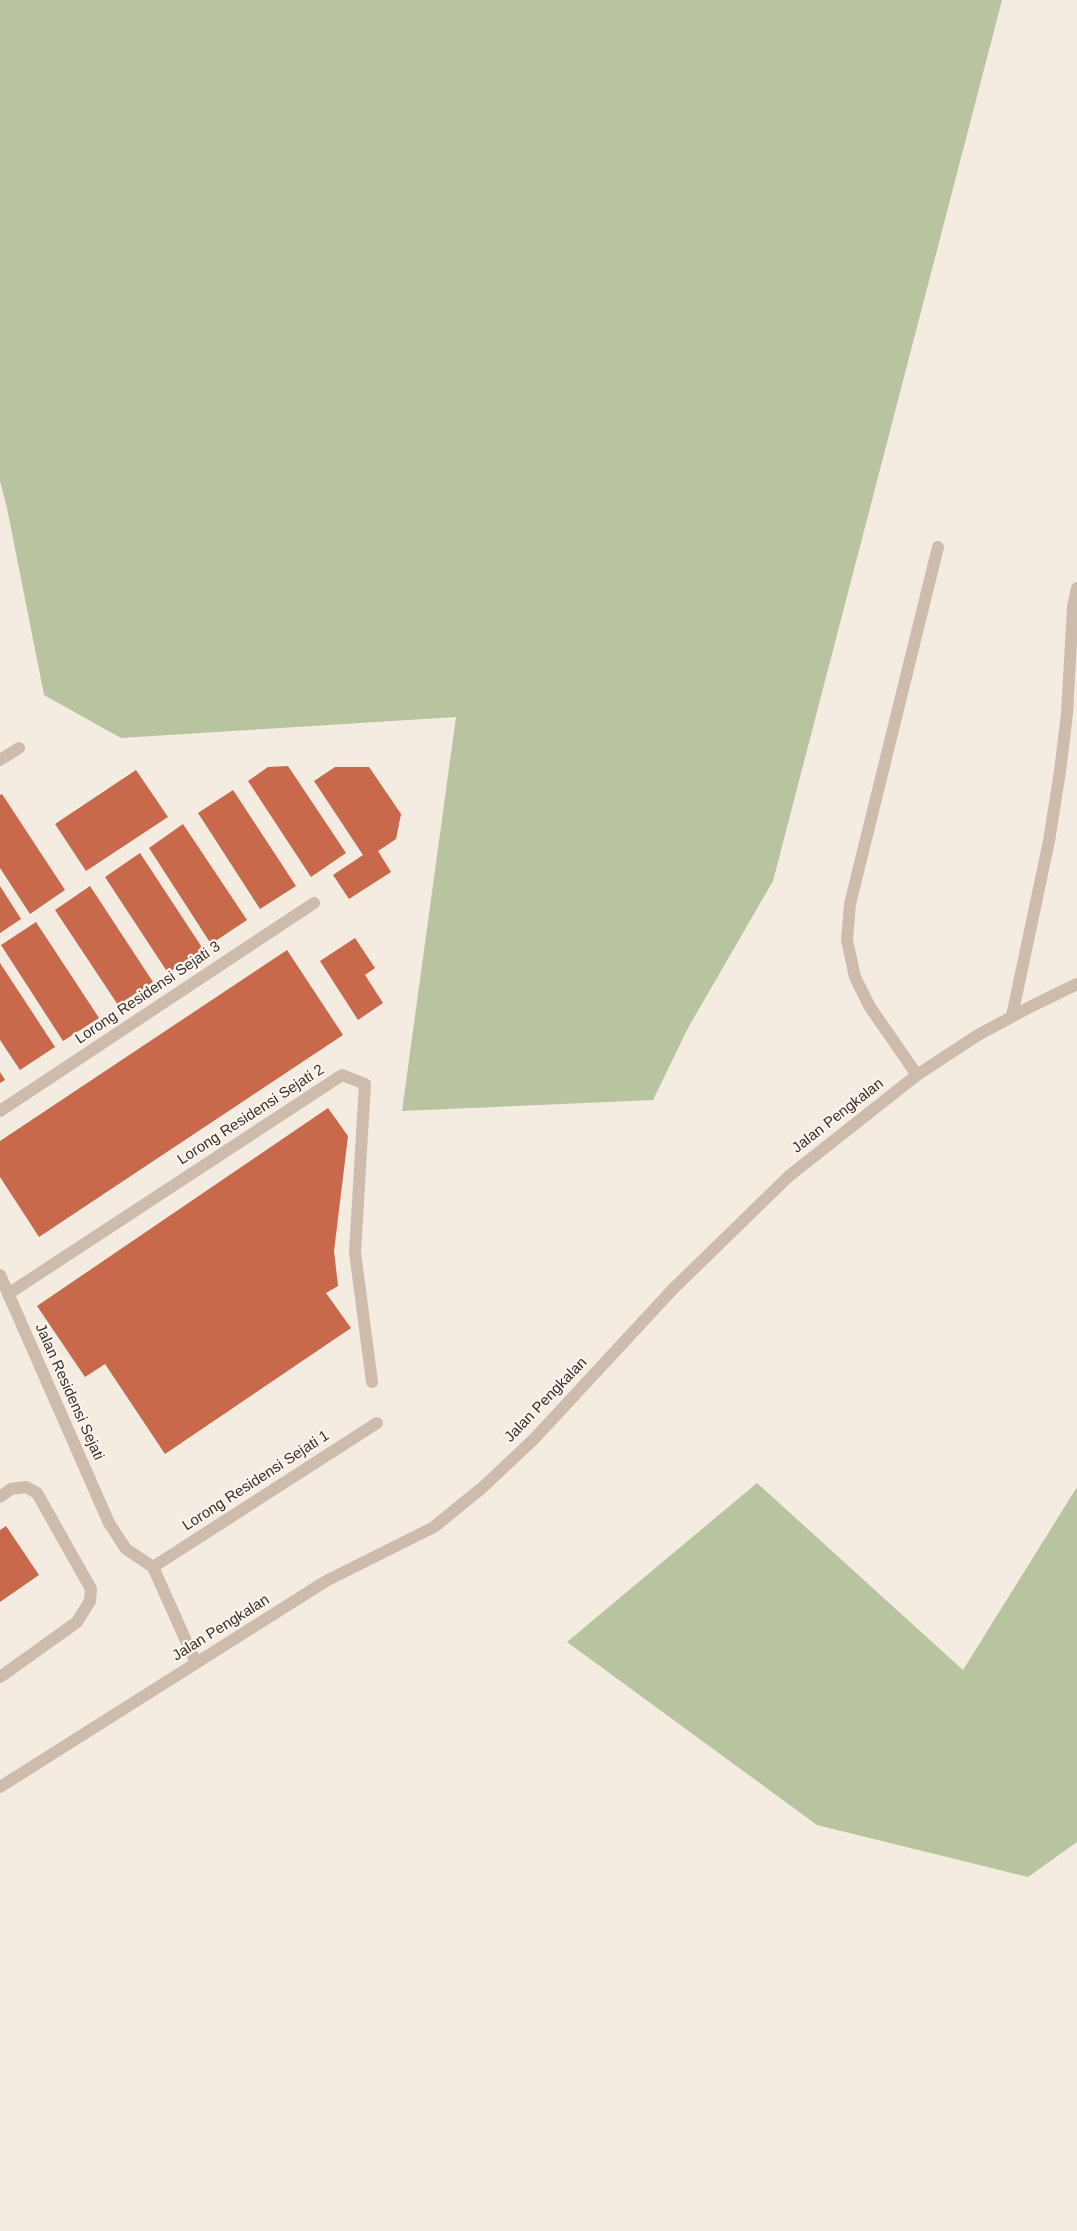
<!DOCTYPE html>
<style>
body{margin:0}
canvas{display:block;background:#f4ebe1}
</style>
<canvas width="1077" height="2231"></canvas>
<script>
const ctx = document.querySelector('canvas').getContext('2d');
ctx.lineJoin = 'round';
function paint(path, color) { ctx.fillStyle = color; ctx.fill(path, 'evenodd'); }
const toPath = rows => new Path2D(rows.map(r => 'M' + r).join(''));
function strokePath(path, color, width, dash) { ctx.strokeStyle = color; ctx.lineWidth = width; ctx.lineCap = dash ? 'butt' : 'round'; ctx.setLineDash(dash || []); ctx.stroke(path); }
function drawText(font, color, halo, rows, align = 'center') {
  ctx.font = font + ' Helvetica,sans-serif'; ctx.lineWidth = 4.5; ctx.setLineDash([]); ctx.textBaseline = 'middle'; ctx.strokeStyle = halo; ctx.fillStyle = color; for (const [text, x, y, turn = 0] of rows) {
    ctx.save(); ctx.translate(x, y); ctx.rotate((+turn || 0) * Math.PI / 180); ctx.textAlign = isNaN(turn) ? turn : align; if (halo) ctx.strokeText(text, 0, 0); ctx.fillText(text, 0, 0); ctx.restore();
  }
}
paint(toPath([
 [0,0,1002,0,773,881,688,1028,653,1100,402,1111,456,717,121,738,44,695,7,508,0,481],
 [757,1483,963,1670,1077,1487,1077,1842,1028,1877,817,1825,567,1642]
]), '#b8c4a0');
paint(toPath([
 [288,766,346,853,311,877,248,781,268,767],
 [335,767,369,767,401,814,396,839,378,851,391,872,349,899,333,875,363,855,314,781],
 [136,770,168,817,86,871,55,824],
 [233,790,296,886,260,909,198,813],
 [2,794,65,890,30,914,0,868,0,795],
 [183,824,247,920,211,944,149,848],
 [140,853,203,949,168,973,105,877],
 [0,886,21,919,0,933],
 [90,886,153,982,118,1005,55,910],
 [36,922,99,1018,63,1041,1,945],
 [355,938,375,968,365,975,383,1003,358,1020,320,961],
 [287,950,343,1035,39,1237,0,1177,0,1141],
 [0,963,55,1047,20,1070,0,1040],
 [0,1072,5,1080,0,1083],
 [328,1108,348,1136,334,1251,338,1286,326,1293,351,1328,165,1454,105,1364,85,1377,37,1306],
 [6,1526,39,1575,0,1602,0,1530]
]), '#c8694b');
strokePath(toPath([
 [0,760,19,748],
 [1012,1016,1049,841,1060,771,1067,714,1073,607,1077,588],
 [917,1075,870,1007,855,977,847,940,850,904,938,547],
 [0,1111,314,903],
 [0,1275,109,1523,126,1549,153,1567,196,1663],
 [8,1294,342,1075,365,1084,355,1252,372,1382],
 [0,1497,11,1489,26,1487,37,1493,91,1589,90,1601,77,1622,0,1677],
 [153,1567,377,1423],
 [0,1787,326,1581,434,1527,483,1487,534,1439,673,1289,789,1176,917,1075,978,1035,1030,1007,1077,984]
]), '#cdbbac', 12);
drawText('15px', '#3b302b', '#fbf5ee', [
 ["Lorong Residensi Sejati 3",148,993,-34],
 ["Lorong Residensi Sejati 2",251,1115,-33],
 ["Jalan Pengkalan",838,1116,-38],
 ["Jalan Residensi Sejati",69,1392,66],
 ["Jalan Pengkalan",546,1400,-46],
 ["Lorong Residensi Sejati 1",256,1481,-33],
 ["Jalan Pengkalan",221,1628,-32]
]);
</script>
